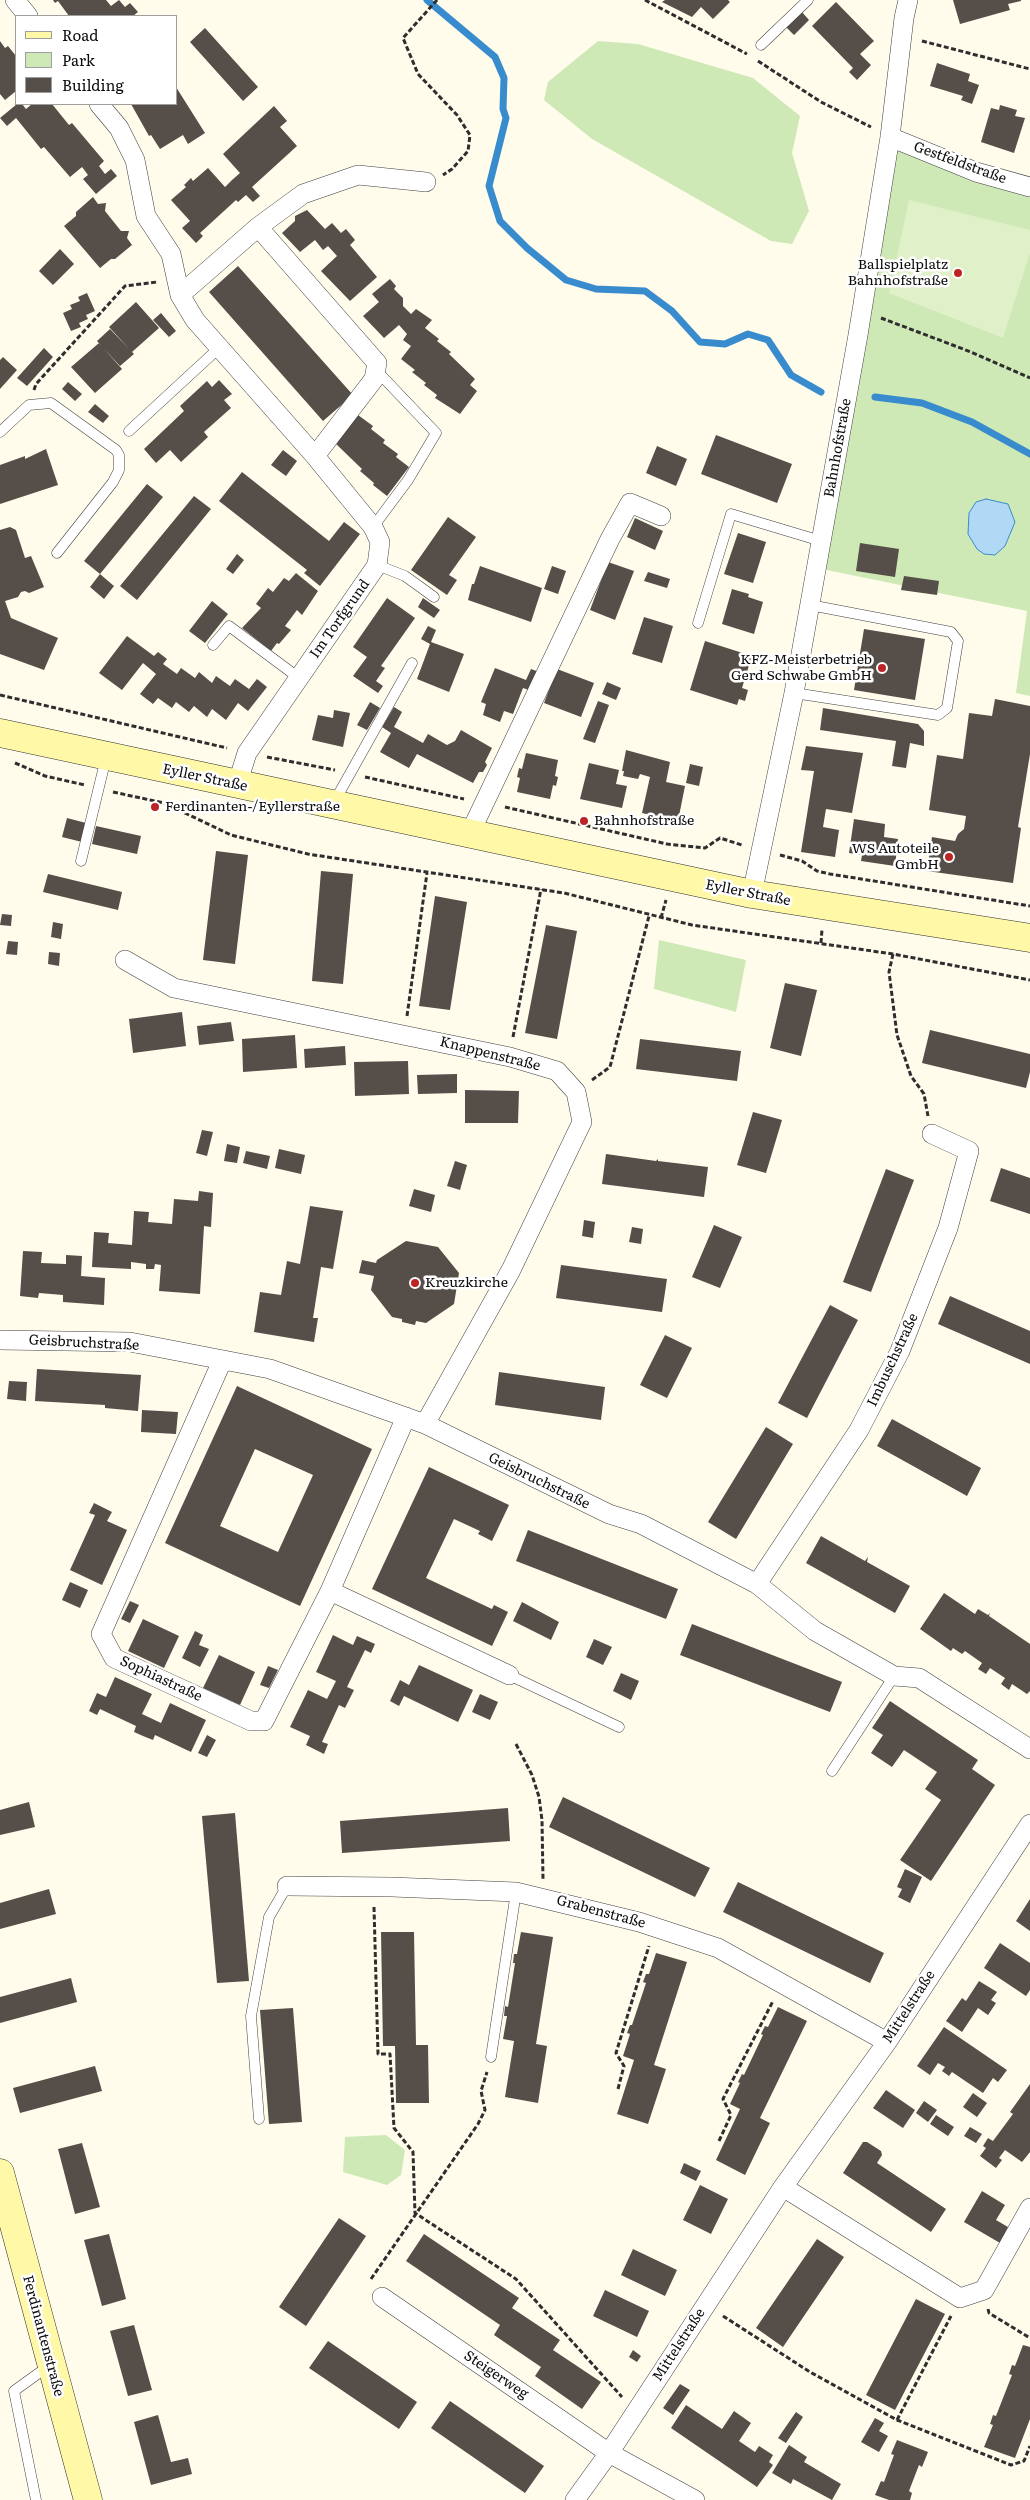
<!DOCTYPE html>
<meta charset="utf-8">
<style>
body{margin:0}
#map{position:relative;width:1030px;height:2500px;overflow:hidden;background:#fffcec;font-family:Literata,serif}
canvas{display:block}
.legend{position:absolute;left:15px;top:15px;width:162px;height:90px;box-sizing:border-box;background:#fff;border:1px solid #9e9e9e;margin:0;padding:6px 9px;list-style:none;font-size:15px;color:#0c0c0c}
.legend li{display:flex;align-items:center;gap:10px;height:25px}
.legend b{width:25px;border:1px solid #9e9e9e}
</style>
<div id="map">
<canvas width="1030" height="2500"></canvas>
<ul class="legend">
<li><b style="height:6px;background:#fff8a7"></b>Road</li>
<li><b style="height:14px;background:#cee9b6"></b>Park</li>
<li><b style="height:14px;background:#554e49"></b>Building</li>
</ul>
</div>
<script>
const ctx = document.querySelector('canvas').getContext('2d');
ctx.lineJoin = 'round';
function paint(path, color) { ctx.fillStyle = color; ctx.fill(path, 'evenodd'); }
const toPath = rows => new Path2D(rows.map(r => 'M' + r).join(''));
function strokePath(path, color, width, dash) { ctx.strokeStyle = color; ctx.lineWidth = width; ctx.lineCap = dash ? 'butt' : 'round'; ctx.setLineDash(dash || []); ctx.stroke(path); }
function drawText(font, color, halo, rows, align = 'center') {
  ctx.font = font + ' Literata,serif'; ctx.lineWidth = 5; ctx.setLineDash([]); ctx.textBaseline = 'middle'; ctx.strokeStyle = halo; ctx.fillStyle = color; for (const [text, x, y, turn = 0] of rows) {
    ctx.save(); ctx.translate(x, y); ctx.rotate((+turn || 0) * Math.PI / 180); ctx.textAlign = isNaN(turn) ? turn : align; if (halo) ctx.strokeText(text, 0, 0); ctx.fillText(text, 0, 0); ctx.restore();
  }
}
paint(toPath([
 [598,41,638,44,753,78,800,116,792,153,809,211,792,244,771,241,592,139,544,100,548,82],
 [890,137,1030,187,1030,696,1016,693,1027,611,817,568],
 [659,940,746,960,736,1012,654,989],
 [386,2135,405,2150,401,2175,387,2185,343,2172,345,2137]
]), '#cee9b6');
paint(toPath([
 [909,200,1030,230,1030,253,1003,338,889,293]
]), '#e0f0c8');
const water = toPath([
 [986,499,1008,504,1015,522,1005,546,995,555,984,554,977,549,968,534,969,513,976,502,986,499]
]);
paint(water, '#b1d9f6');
strokePath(water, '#388ccd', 1);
strokePath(toPath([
 [427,0,495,57,504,78,503,109,506,118,489,186,500,221,527,248,566,280,596,289,645,291,672,311,700,342,725,344,748,334,768,340,791,375,821,392],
 [875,397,922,403,972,422,1030,454]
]), '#388ccd', 7);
paint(toPath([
 [53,0,106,0,111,6,119,0,125,7,130,3,138,12,133,16,69,16,58,1,55,3],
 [665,0,728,0,730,2,713,19,701,7,692,17,662,2],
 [953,0,1021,0,1021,1,1008,4,1010,10,960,24],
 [836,2,874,41,860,54,871,65,857,80,849,72,853,68,812,26],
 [801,11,809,20,794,35,785,26],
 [205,28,258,87,243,101,190,42],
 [0,41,5,48,8,46,16,56,16,91,5,100,0,94],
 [937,63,970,74,968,81,979,85,972,104,961,100,963,96,930,86],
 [176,87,205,133,188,144,183,135,160,149,151,135,149,136,131,104,176,104],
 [17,104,22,104,26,109,32,104,52,104,69,125,72,123,104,161,99,166,105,174,111,169,117,176,96,194,83,179,88,175,82,167,70,177,44,147,41,149,16,118,7,126,0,118],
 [1000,105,1017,110,1015,116,1025,118,1014,153,981,142,991,108,999,110],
 [274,106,287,121,280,127,297,146,252,187,260,196,253,202,246,195,238,202,236,200,200,233,203,236,196,243,182,228,190,221,171,200,186,187,184,185,191,178,193,181,208,168,225,187,232,180,240,173,223,154],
 [93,197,98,204,106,203,105,211,121,231,129,231,127,238,132,245,115,259,111,259,100,268,64,226,76,216,76,212],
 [307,210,325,229,332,223,341,233,346,229,355,240,350,245,377,277,350,301,321,271,337,256,328,246,323,250,315,240,300,252,282,233,295,221,295,216],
 [60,249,74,264,53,285,39,271],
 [238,266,353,395,323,421,209,292],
 [390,279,396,286,394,289,403,298,403,306,411,314,416,309,432,320,425,328,439,339,437,341,451,352,449,354,475,379,470,385,477,391,460,414,435,398,437,395,424,385,426,383,412,372,415,370,401,359,411,346,403,340,407,334,399,325,384,338,363,316,379,302,372,294],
 [87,293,95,311,86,315,88,319,79,323,81,327,71,331,63,313,72,309,70,305,80,301,78,297],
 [136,302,159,328,132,352,109,327],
 [161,313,176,331,169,337,153,320],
 [110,329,134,354,120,366,97,341],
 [99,343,122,369,95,393,71,367],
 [44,348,53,357,27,386,17,378],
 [3,357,17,370,0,389,0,360],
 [219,380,232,394,224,400,231,408,204,432,208,437,181,462,170,450,156,463,144,449,184,411,180,406,207,381,212,387],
 [68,382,82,394,75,401,62,389],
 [95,404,109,416,103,423,88,412],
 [358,415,373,426,371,429,385,440,383,443,398,454,396,457,409,467,387,496,373,485,374,483,360,471,362,469,335,443],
 [716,435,792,464,777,503,701,474],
 [657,446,687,459,676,486,646,473],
 [46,449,58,485,0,504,0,465,25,456,25,459],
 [283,450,297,461,286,476,271,465],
 [242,472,329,541,344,522,360,534,320,586,304,573,307,570,219,501],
 [147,484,163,497,100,574,114,586,104,599,90,587,100,574,84,561],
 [194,496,211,509,137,600,120,586],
 [448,517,476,537,449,575,457,580,447,595,411,570],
 [635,518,663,531,655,550,627,537],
 [10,527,16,530,25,558,31,556,44,587,29,593,25,591,21,592,18,597,5,601,11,618,58,638,44,670,0,654,0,530],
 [738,533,766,542,753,583,724,574],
 [860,543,899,549,895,577,856,571],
 [237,554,244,560,233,574,226,569],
 [608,562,634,571,615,620,590,610],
 [480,566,542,588,531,622,468,600,472,584,474,584],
 [552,566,566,571,558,594,544,589],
 [648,572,670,579,667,588,644,581],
 [296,573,318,591,302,615,297,610,285,626,291,630,279,644,277,643,271,651,242,628,261,608,256,604,268,588,273,592,284,578,289,581],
 [904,576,939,581,937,595,901,590],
 [732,589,749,594,748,597,763,602,754,634,722,624],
 [387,598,415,618,381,666,385,668,376,681,383,686,378,693,353,676,367,657,353,647],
 [423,598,440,610,434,618,418,607],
 [212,601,228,614,205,643,189,631],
 [644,617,673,626,662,663,632,654],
 [428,626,436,630,431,642,464,654,449,692,417,679,430,644,421,639],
 [864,629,925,639,915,700,854,690],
 [127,636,154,656,158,652,167,659,163,664,177,674,181,668,195,678,199,672,212,683,216,676,230,686,235,679,249,689,257,679,267,687,248,711,238,703,226,720,212,709,207,717,194,706,189,712,176,702,172,708,158,698,153,704,140,694,156,674,143,663,122,690,99,673],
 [705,641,752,656,742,688,748,690,745,701,739,699,737,705,690,690],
 [495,668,526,680,531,669,542,673,534,692,523,688,513,714,504,711,500,722,483,715,486,704,481,702],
 [557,669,594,683,581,717,544,703],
 [607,682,621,688,616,700,602,694],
 [995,699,1030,706,1030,754,1018,827,1021,828,1013,883,927,871,932,837,955,841,958,834,964,829,966,816,929,810,937,755,963,759,969,713,992,716],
 [598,701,609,705,595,743,583,739],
 [370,702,380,708,367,730,357,725],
 [394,707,402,712,394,727,423,743,428,734,447,745,455,741,461,730,492,748,485,762,487,765,483,772,479,772,473,783,417,754,409,768,380,752,391,733,382,727],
 [823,708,918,724,924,731,924,746,910,743,906,768,892,766,896,741,820,730],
 [334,710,350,713,343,747,312,740,318,715,333,718],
 [806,746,863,753,852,813,826,809,823,827,839,830,835,857,801,852,814,771,801,770],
 [626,750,670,762,666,782,685,786,678,821,642,813,650,777,640,774,638,779,623,776,624,771,622,771],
 [526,753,558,760,555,776,558,777,556,786,553,785,550,799,517,792,520,778,517,777,519,768,522,769],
 [589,763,619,770,616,784,627,786,622,808,580,799],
 [690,764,703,767,699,786,686,783],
 [67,818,86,823,82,842,62,837],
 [854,819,885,824,884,837,898,839,895,866,861,861,862,855,849,853],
 [96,826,141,836,137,854,92,844],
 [216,851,248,855,235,964,203,960],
 [321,871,353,874,343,984,312,981],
 [48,874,122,892,118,910,43,892],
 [435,896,467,902,450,1010,419,1006],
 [2,914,12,915,11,926,0,925],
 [53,922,63,924,61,939,51,937],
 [546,925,577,931,557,1039,525,1033],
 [8,941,18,942,17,955,6,954],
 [49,952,60,953,59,966,48,964],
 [785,983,817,990,801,1056,770,1048],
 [182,1012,186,1046,133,1053,129,1019],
 [231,1022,234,1041,199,1045,197,1026],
 [930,1030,1030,1054,1030,1072,1026,1088,922,1063],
 [295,1035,297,1068,243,1072,242,1039],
 [640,1039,741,1051,737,1081,636,1069],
 [345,1046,346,1065,305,1068,304,1049],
 [408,1061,409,1094,355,1096,354,1062],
 [457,1074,457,1093,418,1094,417,1075],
 [465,1090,519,1091,518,1123,465,1123],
 [753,1112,782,1120,766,1173,737,1165],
 [202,1130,213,1132,207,1156,196,1153],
 [227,1144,240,1147,237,1163,224,1161],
 [279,1149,305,1155,301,1174,275,1168],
 [246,1151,270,1156,267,1169,243,1163],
 [606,1154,656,1161,658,1159,658,1161,708,1167,704,1197,602,1184],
 [455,1161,467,1165,460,1190,447,1186],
 [1001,1168,1030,1178,1030,1214,990,1201],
 [886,1169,914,1180,871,1292,843,1282],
 [414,1189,435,1195,431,1212,409,1206],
 [199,1191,213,1193,211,1227,204,1226,200,1294,159,1291,161,1265,155,1264,154,1269,146,1269,146,1264,131,1262,131,1269,92,1267,94,1232,109,1233,108,1243,132,1245,134,1211,149,1212,148,1222,172,1224,174,1199,198,1201],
 [310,1206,343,1211,333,1269,321,1267,313,1318,318,1318,314,1342,254,1332,260,1292,281,1295,287,1261,300,1264],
 [584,1220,595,1222,593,1238,582,1236],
 [714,1225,742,1237,720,1288,692,1277],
 [632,1227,643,1229,641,1244,629,1242],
 [406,1241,438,1247,459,1273,454,1304,426,1323,416,1321,415,1325,402,1322,402,1319,392,1317,371,1290,374,1276,359,1273,362,1260,376,1263,377,1260],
 [23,1251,42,1252,41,1263,66,1264,66,1255,82,1256,81,1276,105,1278,104,1305,63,1302,63,1295,39,1293,38,1298,20,1296],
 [561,1265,667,1279,662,1312,556,1298],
 [950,1296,1030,1331,1030,1364,938,1324],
 [830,1305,858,1320,807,1418,778,1403],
 [665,1335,692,1348,667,1398,640,1385],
 [37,1369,141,1375,138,1411,105,1408,105,1405,35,1401],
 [499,1372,605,1387,601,1420,495,1405],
 [9,1381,27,1382,26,1401,7,1399],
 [237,1386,372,1449,300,1606,165,1543],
 [255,1449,313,1475,278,1552,220,1526],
 [142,1410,178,1412,176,1434,141,1432],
 [892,1419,981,1468,967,1496,877,1446],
 [766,1427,793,1444,736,1539,708,1522],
 [429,1467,509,1505,492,1541,478,1534,480,1531,454,1519,426,1578,492,1609,494,1605,508,1612,492,1646,372,1589],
 [94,1503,112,1512,107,1521,127,1530,102,1585,70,1570,95,1515,89,1513],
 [528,1530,678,1589,666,1619,516,1561],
 [821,1536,865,1561,868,1557,867,1562,910,1586,895,1613,806,1563],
 [70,1582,88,1590,80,1608,62,1600],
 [944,1593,975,1614,978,1609,988,1615,990,1613,989,1616,1030,1644,1030,1691,1027,1694,1012,1684,1009,1690,1001,1684,1005,1678,990,1668,986,1674,978,1669,982,1663,965,1651,962,1654,953,1648,951,1651,920,1629],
 [130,1601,139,1605,130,1623,121,1619],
 [522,1602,559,1622,551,1640,513,1621],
 [143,1619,179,1636,164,1668,128,1651],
 [692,1624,842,1682,830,1712,680,1655],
 [195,1631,203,1635,199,1645,209,1649,200,1667,182,1658],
 [333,1635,353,1645,357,1636,375,1644,371,1653,365,1650,347,1687,354,1690,345,1708,339,1705,322,1742,328,1744,324,1754,306,1745,310,1736,290,1727,308,1690,327,1699,336,1681,316,1672],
 [594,1639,612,1647,603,1665,586,1657],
 [219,1655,255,1672,240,1705,203,1688],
 [419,1665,473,1690,458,1722,404,1696,399,1706,390,1701,400,1680,409,1685],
 [268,1666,278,1670,269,1688,260,1685],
 [621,1673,639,1681,631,1700,613,1691],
 [115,1677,152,1694,142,1714,161,1723,170,1703,206,1720,191,1752,155,1735,153,1740,143,1736,134,1732,136,1726,100,1709,97,1715,89,1711,97,1693,106,1697],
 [480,1694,498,1702,490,1720,472,1712],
 [890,1701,978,1760,972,1769,995,1785,931,1881,900,1860,941,1800,925,1789,937,1772,904,1750,892,1767,871,1753,883,1735,872,1728],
 [207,1735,216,1740,207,1757,198,1753],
 [563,1797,710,1868,695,1897,549,1827],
 [29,1802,35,1827,0,1835,0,1810],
 [508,1808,510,1841,342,1853,340,1821],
 [235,1813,249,1981,217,1983,202,1816],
 [905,1869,922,1877,910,1903,898,1897,902,1889,897,1887],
 [738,1882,884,1953,870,1983,723,1912],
 [49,1889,56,1914,0,1929,0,1903],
 [1030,1899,1030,1931,1016,1921],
 [381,1932,414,1932,416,2045,428,2045,429,2103,396,2103,395,2046,383,2046],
 [521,1932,553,1937,536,2044,547,2046,538,2103,505,2097,514,2041,503,2039,507,2016,504,2016,505,2006,508,2007,515,1963,513,1963,514,1954,517,1954],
 [1000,1943,1030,1963,1030,1990,1026,1996,984,1968],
 [656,1953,687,1962,654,2065,666,2069,648,2124,617,2114,634,2060,623,2056,630,2034,627,2033,630,2025,632,2025,646,1983,643,1982,646,1974,649,1974],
 [71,1978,77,2002,0,2023,0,1997],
 [979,1981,997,1992,991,2000,996,2003,988,2015,978,2008,962,2032,946,2021,962,1998,966,2001],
 [778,2007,807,2021,760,2118,770,2123,745,2175,716,2160,740,2109,730,2104,740,2083,738,2082,742,2074,744,2075,763,2035,761,2034,765,2026,768,2027],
 [293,2008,302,2122,269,2124,260,2010],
 [944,2027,1007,2070,998,2082,993,2078,983,2093,952,2072,949,2076,942,2071,945,2067,938,2063,930,2075,917,2066],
 [95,2066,102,2091,20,2113,13,2088],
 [1030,2084,1030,2152,1022,2162,1005,2150,999,2158,1002,2160,996,2168,980,2156,986,2148,983,2146,988,2138,993,2141,1013,2114,1010,2112],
 [886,2090,915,2110,903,2128,873,2108],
 [973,2093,987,2103,977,2117,963,2107],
 [924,2101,937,2110,928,2122,916,2113],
 [936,2115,954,2127,948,2136,930,2124],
 [970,2127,982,2134,976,2143,964,2136],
 [863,2142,867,2142,881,2151,882,2155,877,2163,946,2209,931,2232,843,2173],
 [82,2143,100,2207,75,2214,58,2149],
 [684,2163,701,2171,696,2181,680,2173],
 [700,2185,728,2199,711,2234,683,2220],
 [982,2191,1005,2205,996,2220,1008,2227,1000,2243,964,2222],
 [339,2218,366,2236,306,2326,279,2307],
 [109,2234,126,2299,102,2306,84,2240],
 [424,2234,519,2298,512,2308,560,2340,553,2350,601,2382,582,2409,535,2376,541,2367,494,2335,500,2325,406,2261],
 [817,2239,844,2257,783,2347,756,2328],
 [633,2249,677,2270,665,2296,621,2275],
 [605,2290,649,2311,637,2337,593,2316],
 [916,2299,945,2314,895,2410,866,2395],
 [134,2325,152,2390,128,2396,110,2331],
 [328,2341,417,2402,399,2429,309,2368],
 [1023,2345,1030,2347,1030,2419,1015,2458,984,2447,993,2425,990,2424,993,2415,996,2416,1012,2375,1009,2374,1012,2365,1015,2366],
 [633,2350,641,2356,637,2362,629,2357],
 [680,2384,690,2390,673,2415,663,2408],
 [450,2401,544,2466,525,2493,431,2428],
 [686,2405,722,2429,734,2411,751,2423,739,2441,755,2452,759,2446,773,2455,769,2462,773,2465,757,2487,671,2428],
 [796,2412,803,2417,786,2443,778,2438],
 [158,2415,171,2462,188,2458,192,2474,151,2485,134,2422],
 [875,2418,884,2423,879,2431,888,2436,879,2452,861,2442],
 [897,2440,928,2452,922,2467,919,2465,909,2491,912,2493,910,2500,889,2500,875,2495,881,2481,884,2482,894,2455,891,2454],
 [789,2445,807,2457,804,2462,841,2484,832,2500,793,2479,791,2484,772,2473]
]), '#554e49');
const lane = toPath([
 [761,45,808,0],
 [129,431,219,348],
 [0,432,29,405,51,403,116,450,119,455,119,470,113,482,57,553],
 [373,527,408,480,436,433,376,370],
 [377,565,405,576,434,597],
 [698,623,731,514,821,541],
 [213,645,229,626,299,678],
 [794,693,938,715,947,708,958,641,951,632,810,605],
 [333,804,412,663],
 [81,861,106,758],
 [509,1675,619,1727],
 [832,1771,894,1676],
 [491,2057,516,1892],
 [259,2119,251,2016,269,1917,287,1886],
 [36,2500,14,2391,50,2365]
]);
const street = toPath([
 [15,0,28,16],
 [99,104,119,128,135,160,146,216,171,254,180,295,195,320,315,456,373,527,380,542,377,565,247,753,237,785],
 [890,137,976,172,1030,187],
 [258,227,377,363,374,379,315,456],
 [180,295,258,227,303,194,358,175,426,182],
 [470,833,610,539,630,503,661,516],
 [752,894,794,693,858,335,890,137,904,18,908,0],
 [125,960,174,988,510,1057,557,1071,576,1092,582,1122,511,1270,425,1424],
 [0,1340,130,1342,270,1369,425,1424,609,1514,641,1524,757,1584,815,1631,894,1676,919,1678,1030,1749],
 [222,1361,101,1634,114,1658,251,1721,264,1721,330,1591,406,1417],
 [757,1584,859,1430,900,1351,948,1228,969,1151,932,1134],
 [330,1591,509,1675],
 [287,1886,392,1887,516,1892,639,1922,718,1948,887,2042],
 [783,2187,960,2298,984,2290,1030,2208],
 [382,2297,609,2453,695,2500],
 [575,2500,609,2453,783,2187,887,2042,1030,1824]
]);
const secondary = toPath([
 [0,733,752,894,1030,938],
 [0,2173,88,2500]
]);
strokePath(lane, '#3f3f3f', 11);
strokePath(street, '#3f3f3f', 20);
strokePath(secondary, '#2e2e2e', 29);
strokePath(toPath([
 [437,0,403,38,418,74,457,115,470,135,468,151,452,169,443,175],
 [645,0,747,54],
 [922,41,1030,69],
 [758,61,821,102,871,127],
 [881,318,971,352,1030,378],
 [34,390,36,384,125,286,157,282],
 [0,695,227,748],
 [267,757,335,770],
 [15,763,45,776,85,785],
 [365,777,464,799],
 [113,792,164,803,231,835,308,854,564,893,692,925,893,954,1030,980],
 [505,807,667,844,705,848,720,838,742,845],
 [780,855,802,861,817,871,830,874,1030,906],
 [661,918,666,900],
 [821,943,822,929],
 [893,954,889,972,897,1035,911,1076,924,1094,928,1116],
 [407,1016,427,873],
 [513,1037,541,889],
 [592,1080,610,1067,649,916],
 [516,1744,532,1775,539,1797,542,1820,543,1879],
 [374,1907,378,2054,390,2054,394,2128,413,2152,415,2213,516,2279,622,2397],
 [618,2089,624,2066,616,2053,649,1946],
 [719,2141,731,2115,723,2099,773,2001],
 [371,2279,478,2124,485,2110,481,2091,487,2072],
 [988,2309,989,2313,1030,2338],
 [723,2316,810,2372,897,2420,1011,2465,1024,2461,1030,2446],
 [897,2420,951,2316]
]), '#2e2e2e', 3, [5, 2.5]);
strokePath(lane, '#fff', 10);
strokePath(street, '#fff', 19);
strokePath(secondary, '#fff8a7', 28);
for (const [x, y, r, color] of [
 [958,273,5,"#bc2526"],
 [882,668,5,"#bc2526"],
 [155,807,5,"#bc2526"],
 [584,821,5,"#bc2526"],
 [949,857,5,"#bc2526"],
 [415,1283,5,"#bc2526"]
]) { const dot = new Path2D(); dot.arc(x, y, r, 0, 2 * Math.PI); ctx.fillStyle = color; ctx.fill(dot); strokePath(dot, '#fff', 2); }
drawText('14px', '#0c0c0c', '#fff', [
 ["Gestfeldstraße",960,163,20],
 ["Bahnhofstraße",838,448,-80],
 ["Im Torfgrund",340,619,-55],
 ["Eyller Straße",205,778,12],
 ["Eyller Straße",748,893,11],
 ["Knappenstraße",490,1054,14],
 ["Geisbruchstraße",84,1343,3],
 ["Imbuschstraße",893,1360,-65],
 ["Geisbruchstraße",539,1481,26],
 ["Sophiastraße",161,1679,25],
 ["Grabenstraße",601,1912,15],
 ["Mittelstraße",909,2007,-57],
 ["Ferdinantenstraße",43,2336,75],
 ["Mittelstraße",679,2345,-57],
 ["Steigerweg",496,2375,34]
]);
drawText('14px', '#0c0c0c', '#fff', [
 ["Ballspielplatz",948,265],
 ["Bahnhofstraße",948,281],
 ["KFZ-Meisterbetrieb",872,660],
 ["Gerd Schwabe GmbH",872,676],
 ["Ferdinanten-/Eyllerstraße",165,807,"left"],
 ["Bahnhofstraße",594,821,"left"],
 ["WS Autoteile",939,849],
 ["GmbH",939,865],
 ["Kreuzkirche",425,1283,"left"]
], 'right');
</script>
